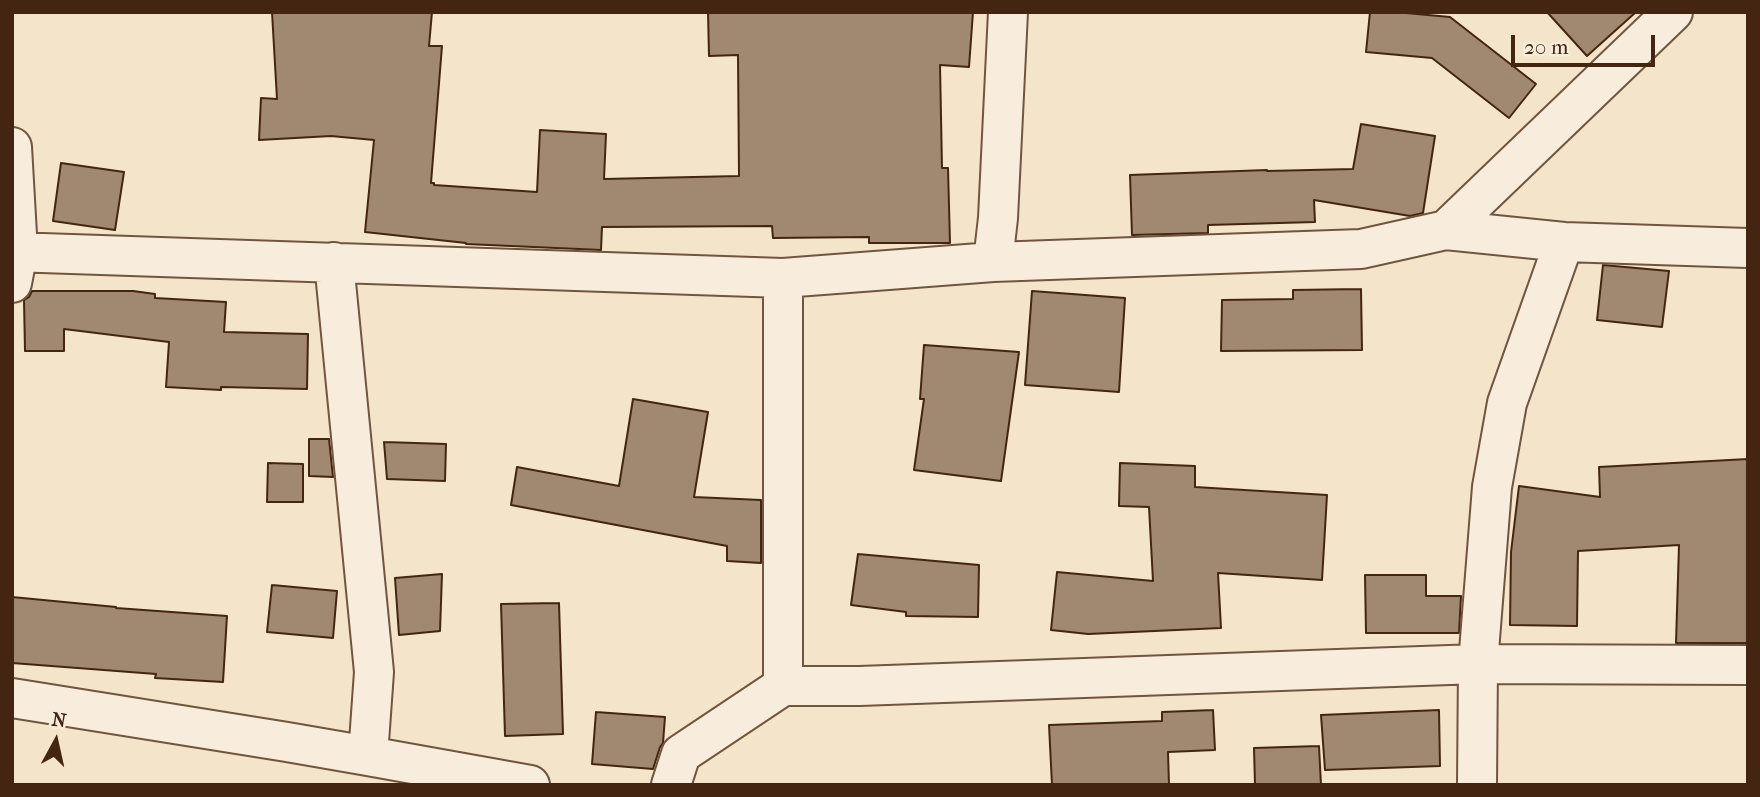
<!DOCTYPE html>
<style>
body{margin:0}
#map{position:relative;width:1760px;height:797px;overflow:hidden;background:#f4e4c9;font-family:"IM FELL French Canon",serif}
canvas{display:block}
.frame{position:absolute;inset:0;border:14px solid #442511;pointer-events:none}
.north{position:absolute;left:21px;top:706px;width:70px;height:70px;-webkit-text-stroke:5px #f8eddc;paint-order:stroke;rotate:8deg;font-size:19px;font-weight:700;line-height:28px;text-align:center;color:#442511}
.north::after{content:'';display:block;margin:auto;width:24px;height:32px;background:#442511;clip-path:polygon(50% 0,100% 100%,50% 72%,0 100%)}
.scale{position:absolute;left:1511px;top:35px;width:144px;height:32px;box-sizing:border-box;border:4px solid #442511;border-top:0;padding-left:9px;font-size:21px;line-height:24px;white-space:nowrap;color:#442511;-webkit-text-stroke:5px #f8eddc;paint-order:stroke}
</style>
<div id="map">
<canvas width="1760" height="797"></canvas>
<div class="frame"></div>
<div class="north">N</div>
<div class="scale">20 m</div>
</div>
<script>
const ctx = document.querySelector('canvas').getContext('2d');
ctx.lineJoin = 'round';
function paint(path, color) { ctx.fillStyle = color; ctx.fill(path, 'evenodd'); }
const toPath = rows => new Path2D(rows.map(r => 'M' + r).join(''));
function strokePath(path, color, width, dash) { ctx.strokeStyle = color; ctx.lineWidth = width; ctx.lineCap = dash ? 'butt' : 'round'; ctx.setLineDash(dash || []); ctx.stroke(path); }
const building = toPath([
 [272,12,432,12,429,46,442,46,431,183,434,183,434,185,537,192,540,130,606,134,604,179,739,176,738,55,709,56,708,12,973,12,969,67,940,65,942,168,948,168,950,243,869,243,869,237,773,238,772,226,602,227,601,250,466,244,466,243,365,232,374,140,331,136,259,140,261,98,277,99,272,12],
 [1370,12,1395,12,1450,17,1536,84,1509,118,1432,58,1366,52,1370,12],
 [1547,12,1636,12,1587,56,1547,12],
 [1361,124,1435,136,1423,213,1410,216,1314,200,1315,222,1208,225,1208,233,1132,235,1130,175,1267,170,1267,171,1353,169,1361,124],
 [61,163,124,172,115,230,53,221,61,163],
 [1603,265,1669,271,1662,327,1597,320,1603,265],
 [1361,289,1362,350,1221,351,1222,300,1293,299,1293,290,1361,289],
 [32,291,133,291,155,294,155,298,226,302,224,332,308,334,307,389,221,387,221,390,166,387,169,342,64,329,64,351,25,351,24,300,29,297,32,291],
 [1032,291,1125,298,1119,392,1025,385,1032,291],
 [924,345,1019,352,1001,481,914,470,924,399,920,399,924,345],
 [633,399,708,412,694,497,761,500,761,563,727,561,727,546,511,505,517,467,619,486,633,399],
 [309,439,329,439,333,477,309,476,309,439],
 [384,442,446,444,445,481,387,479,384,442],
 [1748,459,1748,643,1676,643,1679,545,1578,551,1577,626,1510,625,1511,552,1519,486,1600,497,1599,467,1748,459],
 [268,463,303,464,303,502,267,502,268,463],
 [1120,463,1195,466,1195,487,1327,495,1322,580,1218,573,1221,628,1088,634,1051,630,1057,572,1153,581,1149,507,1119,506,1120,463],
 [858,554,979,565,978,617,906,616,906,612,851,605,858,554],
 [442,574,440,631,399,635,395,578,442,574],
 [1365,575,1426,575,1426,596,1461,596,1459,633,1366,633,1365,575],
 [272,585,337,591,333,638,267,632,272,585],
 [12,597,116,607,116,608,227,616,223,682,155,678,156,674,12,663,12,597],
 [559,603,563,734,505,736,501,604,559,603],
 [1213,710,1215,750,1168,752,1169,785,1052,785,1049,725,1162,721,1162,712,1213,710],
 [1439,710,1440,766,1325,770,1321,715,1439,710],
 [596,712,665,717,663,743,660,747,653,769,592,764,596,712],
 [1319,746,1321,785,1255,785,1254,748,1319,746]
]);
paint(building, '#a08871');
strokePath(building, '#442511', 2);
const street = toPath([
 [12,147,18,252,12,283],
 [1446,230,1564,242,1748,248],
 [12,252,783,278,783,686],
 [993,262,1361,249,1446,230,1673,12],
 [783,278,993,262,998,218,1008,12],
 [12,698,287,742,368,756,374,672,334,262],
 [368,756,530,785],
 [671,785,681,754,783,686,859,686,1478,664,1748,665],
 [1477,785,1478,664,1492,487,1507,403,1564,242]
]);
strokePath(street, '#70553f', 42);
strokePath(street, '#f8eddc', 38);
</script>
